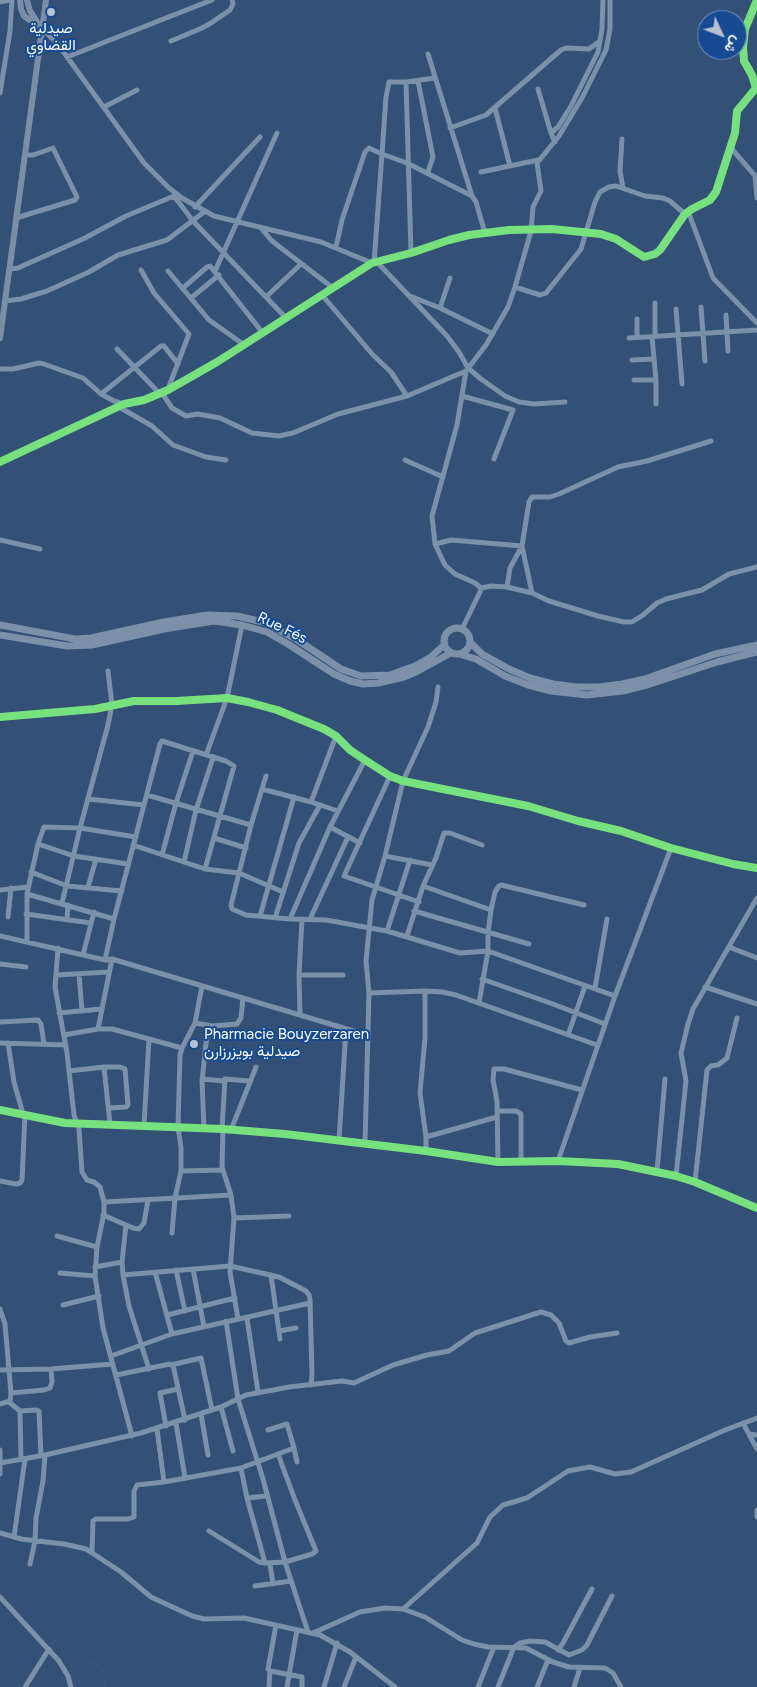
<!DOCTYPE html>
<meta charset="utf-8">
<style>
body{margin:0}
#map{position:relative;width:757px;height:1687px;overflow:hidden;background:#335077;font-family:Figtree,Vazirmatn,sans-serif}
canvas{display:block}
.north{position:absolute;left:697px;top:10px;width:50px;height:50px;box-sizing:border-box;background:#164b94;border:1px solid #7393bf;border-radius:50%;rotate:133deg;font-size:14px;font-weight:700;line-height:20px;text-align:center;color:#fff}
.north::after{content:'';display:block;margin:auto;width:18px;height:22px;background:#b8c2cf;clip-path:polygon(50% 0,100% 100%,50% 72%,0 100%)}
</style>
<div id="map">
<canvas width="757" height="1687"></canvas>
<div class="north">ش</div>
</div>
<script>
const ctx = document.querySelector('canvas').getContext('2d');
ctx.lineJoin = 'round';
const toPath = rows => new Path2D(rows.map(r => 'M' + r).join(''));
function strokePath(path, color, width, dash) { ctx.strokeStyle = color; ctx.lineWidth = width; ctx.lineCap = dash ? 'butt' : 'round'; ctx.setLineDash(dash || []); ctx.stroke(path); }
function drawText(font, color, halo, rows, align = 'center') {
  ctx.font = font + ' Figtree,Vazirmatn,sans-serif'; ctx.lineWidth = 4; ctx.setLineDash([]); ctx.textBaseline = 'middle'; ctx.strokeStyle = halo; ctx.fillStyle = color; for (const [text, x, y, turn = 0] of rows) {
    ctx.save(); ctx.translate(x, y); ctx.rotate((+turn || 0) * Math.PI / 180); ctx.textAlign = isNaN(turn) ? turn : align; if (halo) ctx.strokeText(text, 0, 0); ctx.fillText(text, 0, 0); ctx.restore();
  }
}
strokePath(toPath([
 [0,1575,40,1626,56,1642,74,1656,97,1665,102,1669,104,1675,105,1687]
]), '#32588d', 1);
strokePath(toPath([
 [0,2,10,0],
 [42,29,57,43,144,163,169,188,182,198,214,216,321,242,372,263],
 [171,41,202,28,211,23,230,10,233,4,232,0],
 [428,54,472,196],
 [67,57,212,0],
 [418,81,433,157,428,172],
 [406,82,411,253],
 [538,89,551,133],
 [0,93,10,31,12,0],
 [104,107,137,90],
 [495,108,510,166],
 [450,128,486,115,561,50,566,48,589,49,600,41],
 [622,139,620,171,623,188],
 [555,142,551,133,558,127,571,106,598,52,602,29,603,0],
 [731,148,757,178],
 [481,172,538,160],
 [755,176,757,198],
 [175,194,174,196,193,221,286,318],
 [195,207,260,137],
 [688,211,713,278,757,323],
 [16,218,75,200,77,197,53,148,33,155,25,155],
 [261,228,272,241,333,288],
 [336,247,342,220,365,152,369,148,382,154,386,97,389,82,406,82,435,78],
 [377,262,447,336,459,352,468,368,481,379,505,396,519,402,534,404,565,402],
 [374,263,382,154,407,163,472,196,476,202,485,233],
 [9,269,18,268,85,238,126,216,174,196],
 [141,270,154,293,189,334,168,389],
 [168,271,209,320,243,344],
 [215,271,277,133],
 [515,287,540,295,546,293,581,249,595,202,600,192,609,187,616,186,645,196,663,198,670,201,685,214],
 [183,288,207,267,210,266,262,332],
 [322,295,373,355,391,372,407,396],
 [410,296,440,308,493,334],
 [266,297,301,264],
 [191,298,219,275],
 [5,301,21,299,47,291,89,272,118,255,167,240,204,212],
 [655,303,655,336],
 [701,307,705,361],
 [440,308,450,278],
 [676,309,682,384],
 [726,315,728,351],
 [637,319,637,337],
 [652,337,656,380,656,404],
 [629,338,757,330],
 [117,349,160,394],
 [632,360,654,359],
 [0,369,13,369,39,363,44,364,83,378,101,394,114,401,124,404],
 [634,380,656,380],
 [162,393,172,408,186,416,198,414,220,418,252,433,279,436,293,433,338,414,407,396,466,371,486,345,508,307,515,287,531,231,533,207,541,191,537,163,559,136,582,98,606,50,610,29,610,0],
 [101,394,161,346,164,346,178,364],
 [462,396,513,410,494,459],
 [119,407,152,426,173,445,206,457,226,460],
 [405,460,443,477],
 [0,462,124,404,144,400,168,390,217,362,372,263,411,253,449,240,469,235,509,230,552,229,601,234,616,239,644,257,655,254,660,250,685,214,692,209,710,200,716,192,735,133,737,111,756,88,752,75,744,61,743,47,745,29,757,0],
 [0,540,40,549],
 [435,544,451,540,522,546,532,593],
 [507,587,510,568,522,546,529,502,532,497,550,497,559,494,618,467,647,461,711,441],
 [481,588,491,586,507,587,532,593,549,601,598,616,624,622,632,622,643,615,657,603,666,599,702,590,729,574,757,567],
 [462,629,480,592,481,588,475,583,455,574,445,565,435,544,432,516,457,425,466,371],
 [0,717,95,709,134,701,177,701,227,698,248,702,277,710,324,729,336,736,350,750,365,760,390,776,403,781,528,806,578,821,621,831,671,848,733,864,757,868],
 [336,736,311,802,338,811],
 [206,755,227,698,242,625],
 [266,776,251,825,231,905,232,909,246,915,290,919,326,920,387,931,460,953,488,951,615,996],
 [390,776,344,876,419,902],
 [262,789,311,802],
 [147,795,251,825],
 [88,799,144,805],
 [330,827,360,843],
 [214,838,246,848],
 [38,844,74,856,128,864],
 [133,845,205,869,239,873,283,892],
 [162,855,176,803,193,751],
 [385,856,432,865],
 [184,862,196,810,213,758],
 [31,872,67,886,122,891],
 [423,886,491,910],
 [88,887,96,859],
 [0,890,28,887],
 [27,894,114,919],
 [62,903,80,828,108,725,112,705,108,671],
 [414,911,529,944],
 [26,914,91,923],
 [260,916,294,797],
 [8,917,11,888],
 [275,918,299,843,320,805],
 [290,919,330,827,365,760],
 [310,919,348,837],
 [67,920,68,905],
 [387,931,410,860],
 [0,936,105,960,112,959,367,1035],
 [407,936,423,886,436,858,444,833,450,833,482,845],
 [27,942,27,894,38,844,44,827,80,828,136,837],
 [729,947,757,958],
 [58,948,55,987,67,1053,74,1115,79,1129,82,1172,87,1180,94,1182,100,1187,104,1202,104,1213,97,1247,95,1276,103,1328,132,1436],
 [83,955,94,912],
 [105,960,114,919,160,744,162,741,226,761,234,766,205,869],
 [0,964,26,967],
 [79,974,82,1011],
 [56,975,109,972],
 [299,975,343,975],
 [482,979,553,1004,605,1024],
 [705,987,757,1004],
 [595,988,607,919],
 [425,991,425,1038,420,1093,426,1137,426,1151],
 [369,993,425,991,442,992,456,995,597,1045],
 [479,1003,488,951,488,933,491,910,495,892,499,886,501,885,584,905],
 [59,1013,101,1009],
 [300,1015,299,975,302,919],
 [0,1022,38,1020,41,1024,44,1044],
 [195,1023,212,1026,237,1024,241,1018,243,998],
 [98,1029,112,959],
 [64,1035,98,1029,112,1029,182,1048],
 [568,1035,585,986],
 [0,1043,66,1045],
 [8,1043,14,1082,23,1114],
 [104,1067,120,1067,125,1069,128,1105,126,1107,109,1108],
 [69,1071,104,1067,110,1124],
 [202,1079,224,1081],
 [0,1110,65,1123,223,1129,285,1134,426,1151,498,1162,558,1161,618,1164,676,1176,695,1182,757,1208],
 [497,1111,516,1111,521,1114,521,1162],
 [144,1125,149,1039],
 [204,1128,202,1081,208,1025],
 [222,1129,225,1079,249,1081],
 [223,1129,222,1167,231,1195,234,1218,230,1272,238,1319],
 [231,1130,256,1067],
 [426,1137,497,1117],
 [339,1140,346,1029],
 [365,1143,369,993,366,961,372,900,385,856,403,781,428,727,436,702,438,687],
 [558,1161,615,996,671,848],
 [498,1162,497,1101,493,1080,494,1069,504,1069,582,1090],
 [181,1171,222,1170],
 [657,1171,665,1079],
 [676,1176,686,1081,681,1053,688,1024,693,1009,757,898],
 [0,1181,16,1184,20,1183,22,1180,25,1114],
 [695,1182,707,1070,711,1066,718,1065,727,1058,737,1018],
 [104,1202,231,1195],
 [103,1215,133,1228,139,1229,144,1223,148,1200],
 [234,1218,289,1216],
 [126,1225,122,1262,123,1275,129,1306,149,1369],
 [172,1233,175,1198,181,1171,181,1147,178,1127,180,1055,182,1048,195,1023,202,986],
 [57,1236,97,1247],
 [95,1267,122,1262],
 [193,1269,204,1327],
 [176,1270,185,1311],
 [155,1272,172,1334],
 [60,1273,95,1276],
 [123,1275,230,1266,279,1277,306,1291,309,1295,310,1299,312,1375,311,1385],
 [271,1275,280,1339],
 [63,1305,99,1296],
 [0,1309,5,1324,11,1393,10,1401,0,1404],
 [167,1315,235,1298],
 [247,1318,258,1392],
 [226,1321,238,1399,263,1479,285,1562,308,1632],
 [279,1331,296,1328],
 [111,1356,172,1334,310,1303],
 [171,1365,201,1358,212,1410],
 [0,1370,51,1369],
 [116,1375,170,1364,173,1365,185,1420],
 [11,1393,44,1390,50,1388,52,1382,51,1369,113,1364],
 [9,1402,20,1411,36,1410,39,1411,41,1456],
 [221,1407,233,1451],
 [20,1411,21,1459],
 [201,1414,208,1455],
 [176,1423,185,1478],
 [743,1423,757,1449],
 [166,1426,160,1393,178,1389],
 [157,1429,164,1482],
 [268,1430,287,1424,294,1448],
 [749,1434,757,1435],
 [0,1450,0,1474],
 [278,1454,294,1448,297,1462],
 [0,1463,45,1455,141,1433,221,1407,246,1395,289,1387,342,1381,354,1383,393,1365,427,1355,449,1351,475,1333,541,1312,551,1315,559,1323,566,1341,569,1343,590,1337,617,1333],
 [241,1468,247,1498,265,1563],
 [247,1498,266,1496],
 [757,1510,757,1517],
 [0,1533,21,1539,64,1544,86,1549,121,1572,151,1597,192,1616,204,1619,244,1618,320,1635,350,1652,395,1687],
 [14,1537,25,1459],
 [92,1552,93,1521,96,1519,128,1519,134,1517,134,1491,137,1485,164,1482,241,1468,278,1454,295,1500,316,1551,312,1554,285,1562,265,1563,259,1562,209,1531],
 [30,1564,35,1541,36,1518,43,1481,45,1455],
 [270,1564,273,1584],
 [255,1586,291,1581],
 [0,1597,59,1661,68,1676,71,1687],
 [403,1609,477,1543,490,1517,503,1505,527,1498,568,1471,590,1467,615,1474,631,1472,725,1430,757,1418],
 [313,1633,360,1612,385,1608,403,1609,425,1617,462,1640,474,1644,488,1647,526,1648,553,1662,569,1667,605,1668,613,1673,621,1687],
 [558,1650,563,1643,592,1589],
 [270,1671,268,1669,276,1625],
 [25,1687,49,1649],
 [269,1687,270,1671,302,1677,302,1687],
 [287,1687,297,1630],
 [324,1687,337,1643],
 [344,1687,356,1657],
 [478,1687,494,1647],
 [498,1687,514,1647,520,1643,530,1641,545,1642,569,1655,582,1650,587,1645,612,1596],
 [537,1687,548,1660],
 [574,1687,580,1668]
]), '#7b90aa', 5);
strokePath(toPath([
 [20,0,21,9,24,16,42,29],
 [27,0,30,11,41,28],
 [0,338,46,0]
]), '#7a8ea8', 6);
strokePath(toPath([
 [0,625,75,639,91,638,164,622,207,615,237,616,263,622,296,639,341,669,361,676,390,675,415,666,431,657,444,645],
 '444 641a13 13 0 1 1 26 0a13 13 0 1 1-26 0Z',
 [0,635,67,646,92,645,164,629,214,621,242,625,267,632,288,644,334,674,350,681,363,684,378,683,404,677,416,672,451,653],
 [470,642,482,654,509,669,530,678,553,684,576,687,599,687,622,684,645,679,715,654,757,645],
 [459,654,476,659,505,676,528,685,551,691,587,695,623,691,647,685,717,662,757,652]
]), '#7d90a9', 7);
strokePath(toPath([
 [0,462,124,404,144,400,168,390,217,362,372,263,411,253,449,240,469,235,509,230,552,229,601,234,616,239,644,257,655,254,660,250,685,214,692,209,710,200,716,192,735,133,737,111,756,88,752,75,744,61,743,47,745,29,757,0],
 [0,717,95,709,134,701,177,701,227,698,248,702,277,710,324,729,336,736,350,750,365,760,390,776,403,781,528,806,578,821,621,831,671,848,733,864,757,868],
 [0,1110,65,1123,223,1129,285,1134,426,1151,498,1162,558,1161,618,1164,676,1176,695,1182,757,1208]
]), '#77e17e', 8);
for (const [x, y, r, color] of [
 [51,12,5,"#b8c2cf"],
 [194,1044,5,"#b8c2cf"]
]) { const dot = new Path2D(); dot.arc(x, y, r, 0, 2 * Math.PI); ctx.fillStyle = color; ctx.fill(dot); strokePath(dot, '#164b94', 2); }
drawText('15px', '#fff', '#164b94', [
 ["صيدلية",51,29],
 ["القضاوي",51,46],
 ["Pharmacie Bouyzerzaren",204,1035,"left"],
 ["صيدلية بويزرزارن",204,1052,"left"]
]);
drawText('15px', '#fff', '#164b94', [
 ["Rue Fés",282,628,26]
]);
</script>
